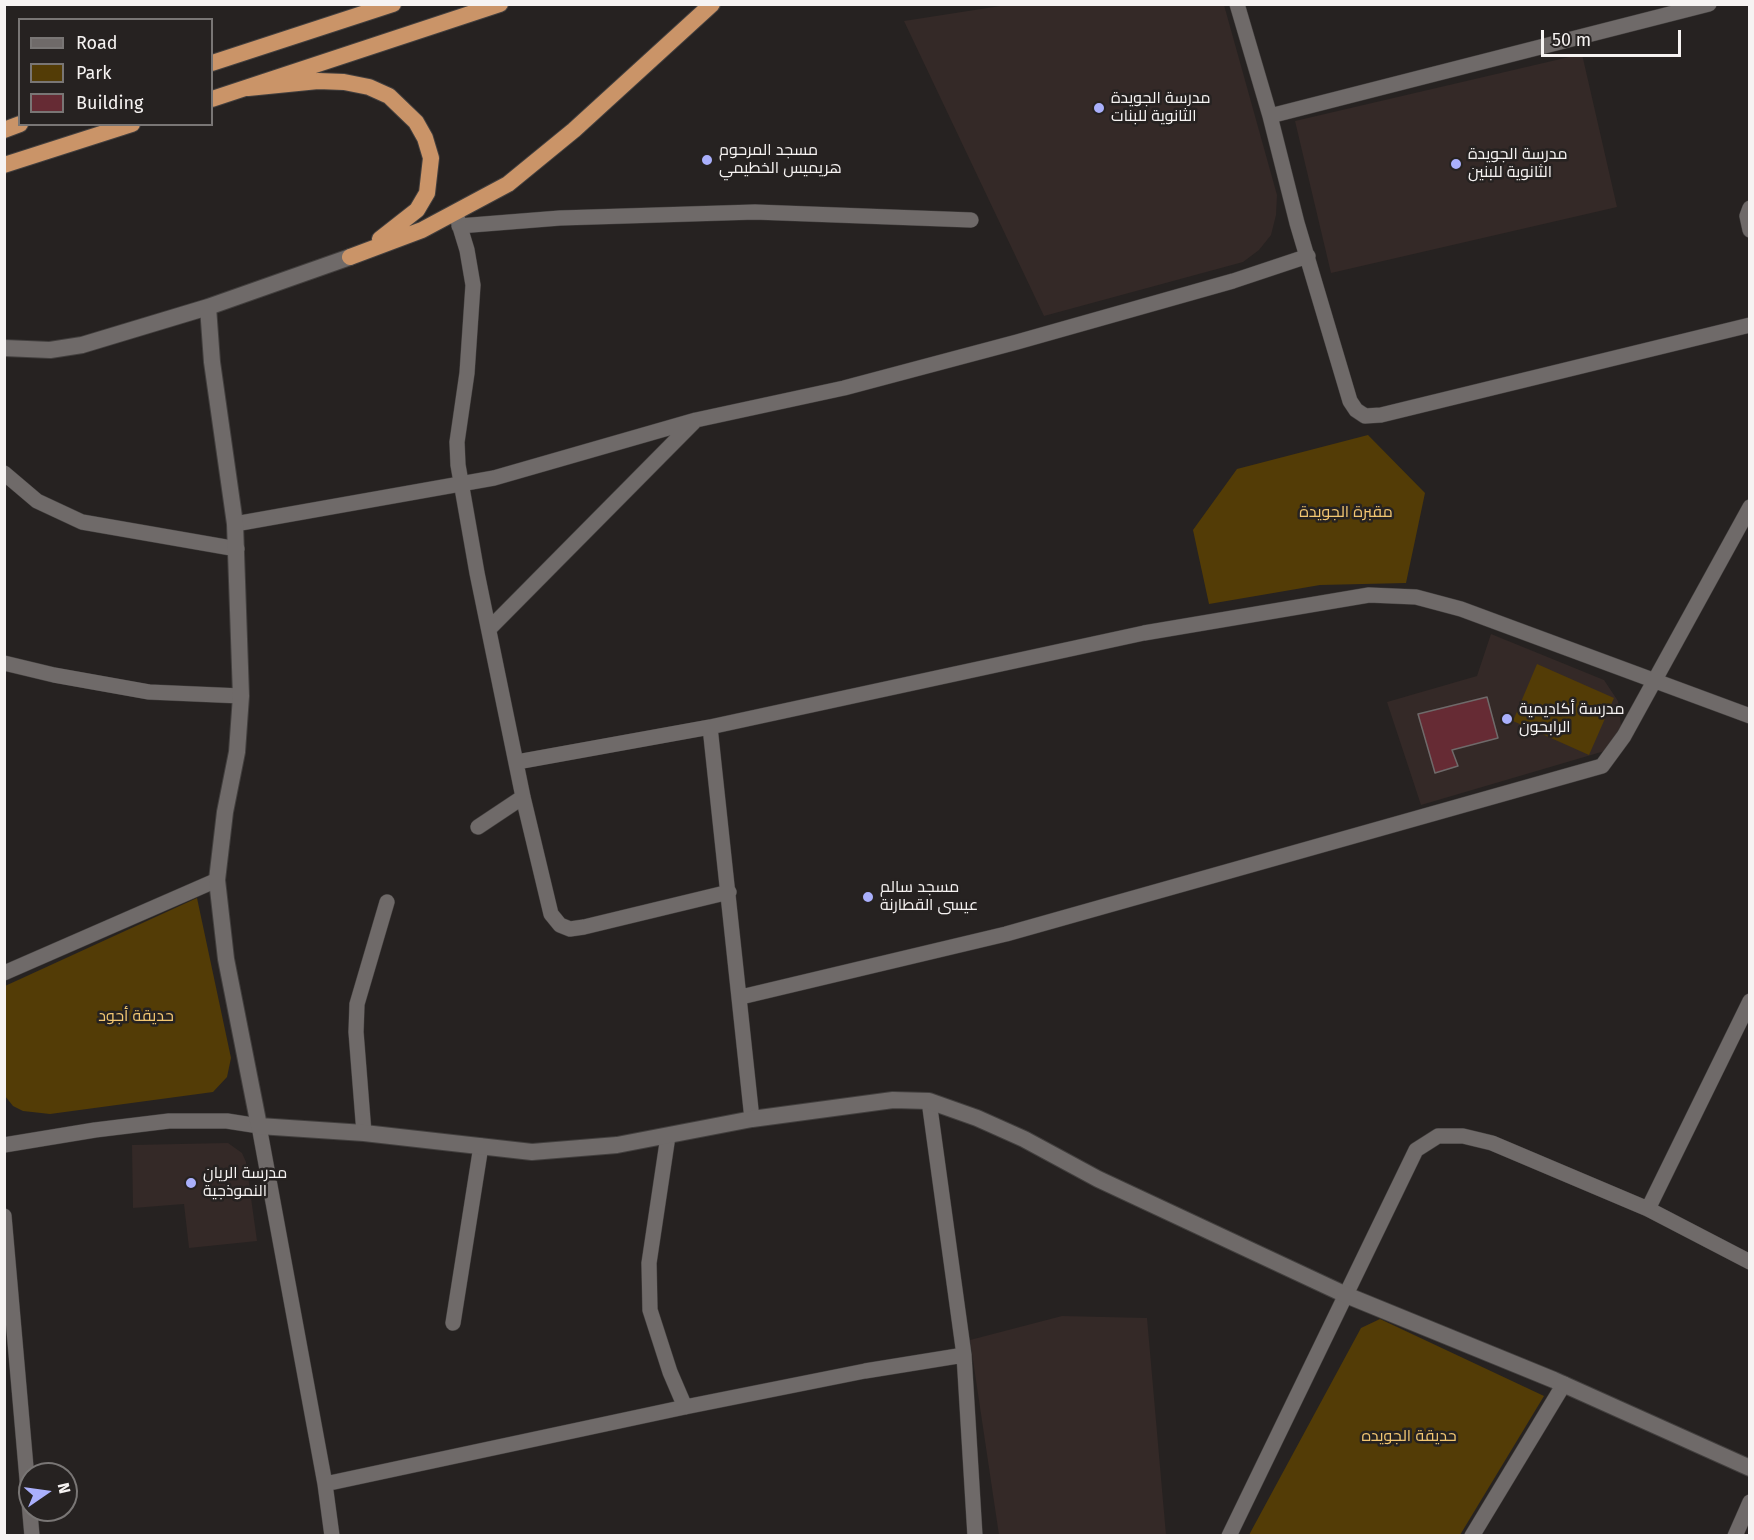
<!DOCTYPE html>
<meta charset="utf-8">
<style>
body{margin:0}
#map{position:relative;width:1754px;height:1540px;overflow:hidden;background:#262221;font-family:"Fira Sans",sans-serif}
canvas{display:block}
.frame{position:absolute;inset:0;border:6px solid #f6f3f2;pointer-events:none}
.legend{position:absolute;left:18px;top:18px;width:195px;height:108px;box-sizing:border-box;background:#262221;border:2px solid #797675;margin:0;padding:8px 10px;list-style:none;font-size:18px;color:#f6f3f2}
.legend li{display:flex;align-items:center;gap:12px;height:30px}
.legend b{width:30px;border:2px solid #797675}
.north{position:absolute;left:18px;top:1462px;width:60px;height:60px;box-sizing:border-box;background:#262221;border:2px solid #797675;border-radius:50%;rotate:77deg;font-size:16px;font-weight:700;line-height:24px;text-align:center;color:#f6f3f2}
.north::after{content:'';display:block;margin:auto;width:21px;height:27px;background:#aab0fc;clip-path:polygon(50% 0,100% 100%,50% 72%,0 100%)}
.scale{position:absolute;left:1541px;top:30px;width:140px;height:27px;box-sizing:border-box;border:3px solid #f6f3f2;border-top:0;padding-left:8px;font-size:18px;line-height:21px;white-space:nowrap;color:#f6f3f2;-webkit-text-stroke:4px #262221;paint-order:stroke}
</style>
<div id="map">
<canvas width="1754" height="1540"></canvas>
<div class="frame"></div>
<ul class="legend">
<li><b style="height:8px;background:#6f6a69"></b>Road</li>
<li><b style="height:16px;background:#533c06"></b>Park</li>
<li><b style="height:16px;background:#662b34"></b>Building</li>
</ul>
<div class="north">N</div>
<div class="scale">50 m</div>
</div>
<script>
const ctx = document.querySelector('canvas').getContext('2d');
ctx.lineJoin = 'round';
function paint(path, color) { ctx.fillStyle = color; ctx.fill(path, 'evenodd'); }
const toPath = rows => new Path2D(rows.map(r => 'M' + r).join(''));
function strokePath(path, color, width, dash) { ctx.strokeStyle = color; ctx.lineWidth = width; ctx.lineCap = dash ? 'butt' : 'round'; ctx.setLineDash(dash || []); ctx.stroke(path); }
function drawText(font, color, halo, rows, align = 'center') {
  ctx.font = font + ' "Fira Sans",Cairo,sans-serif'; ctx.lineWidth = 5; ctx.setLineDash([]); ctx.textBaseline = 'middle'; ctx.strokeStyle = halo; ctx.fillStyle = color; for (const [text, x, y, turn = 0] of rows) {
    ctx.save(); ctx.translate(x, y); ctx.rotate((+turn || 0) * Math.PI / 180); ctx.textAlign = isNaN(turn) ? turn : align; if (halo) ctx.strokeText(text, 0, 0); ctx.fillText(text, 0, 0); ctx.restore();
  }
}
paint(toPath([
 [1013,4,1224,5,1277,195,1276,215,1271,235,1259,250,1243,262,1044,316,904,21],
 [1582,54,1617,207,1331,273,1295,121],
 [1491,634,1604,680,1618,701,1621,726,1608,750,1421,805,1387,702,1477,676],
 [228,1143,242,1153,246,1162,257,1241,189,1248,184,1204,133,1208,132,1145],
 [1062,1316,1147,1318,1166,1535,999,1535,970,1340]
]), '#342927');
paint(toPath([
 [1368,435,1425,493,1406,583,1320,585,1209,604,1193,530,1237,469],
 [1537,664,1614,698,1589,755,1513,721],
 [197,898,231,1058,227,1077,213,1092,50,1114,23,1111,13,1106,5,1096,5,986],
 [1380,1319,1544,1396,1460,1535,1249,1535,1361,1328]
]), '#533c06');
const building = toPath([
 [1487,697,1498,738,1452,750,1458,766,1435,773,1418,714,1487,697]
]);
paint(building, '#662b34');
strokePath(building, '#6f6a6a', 1.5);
const minor = toPath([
 [1237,4,1270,116,1297,223,1350,401,1356,410,1365,416,1381,415,1750,325],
 [1270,116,1709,4],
 [1750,208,1747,216,1750,230],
 [456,214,467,250,473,285,467,373,457,442,458,465,477,573,523,797,551,914,560,925,570,929,584,927,729,892],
 [459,226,560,218,755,212,971,220],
 [4,473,37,501,82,522,237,549],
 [235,524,494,478,696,420,844,388,1017,342,1233,281,1308,256],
 [489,629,694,422],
 [4,663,54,675,149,692,241,696],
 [710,727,752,1119],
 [517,762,710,727,1144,633,1369,595,1416,597,1461,609,1750,716],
 [478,827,523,797],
 [4,973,217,880],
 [741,997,1006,934,1602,766,1624,736,1750,507],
 [929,1101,964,1355,975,1536],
 [364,1133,356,1032,357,1004,387,902],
 [668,1136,649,1263,650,1310,670,1372,685,1407],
 [4,1145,95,1130,169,1121,227,1121,259,1126,325,1484,332,1536],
 [1648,1209,1750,1001],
 [4,1216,32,1536],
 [453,1323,481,1146],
 [325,1484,685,1407,865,1371,964,1355],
 [1229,1536,1416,1150,1438,1136,1463,1136,1492,1143,1648,1209,1750,1262],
 [1472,1536,1564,1384],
 [1735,1536,1750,1502]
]);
const tertiary = toPath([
 [208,307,212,362,235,524,241,696,237,752,225,812,217,880,226,959,259,1126,364,1133,532,1152,617,1145,752,1119,893,1100,929,1101,977,1118,1024,1139,1098,1179,1346,1295,1554,1380,1750,1468],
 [4,348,50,350,82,345,208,307,350,257]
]);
const trunk = toPath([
 [212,63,393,4],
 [248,88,318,81,344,82,369,87,389,96,416,122,425,138,431,158,427,193,417,210,380,239],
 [212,99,500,4],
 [4,130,20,124],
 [4,165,132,124],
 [350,257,422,230,508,184,574,130,712,4]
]);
strokePath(minor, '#423f3e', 16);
strokePath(tertiary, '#423f3e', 18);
strokePath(trunk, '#423f3e', 18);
strokePath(minor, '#6f6a69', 15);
strokePath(tertiary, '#6f6a69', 16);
strokePath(trunk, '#ca9468', 16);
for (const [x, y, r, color] of [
 [1099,108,6,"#aab0fc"],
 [707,160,6,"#aab0fc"],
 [1456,164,6,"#aab0fc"],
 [1507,719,6,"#aab0fc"],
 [868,897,6,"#aab0fc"],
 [191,1183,6,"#aab0fc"]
]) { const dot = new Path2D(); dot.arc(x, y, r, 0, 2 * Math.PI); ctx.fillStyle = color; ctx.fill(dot); strokePath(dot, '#262221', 2); }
drawText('16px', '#f6f3f2', '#262221', [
 ["مدرسة الجويدة",1111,99],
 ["الثانوية للبنات",1111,117],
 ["مسجد المرحوم",719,151],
 ["هريميس الخطيمي",719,169],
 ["مدرسة الجويدة",1468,155],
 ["الثانوية للبنين",1468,173],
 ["مدرسة أكاديمية",1519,710],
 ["الرابحون",1519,728],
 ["مسجد سالم",880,888],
 ["عيسى القطارنة",880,906],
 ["مدرسة الريان",203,1174],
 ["النموذجية",203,1192]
], 'left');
drawText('16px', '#f3c772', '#262221', [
 ["مقبرة الجويدة",1346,513],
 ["حديقة أجود",136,1017],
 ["حديقة الجويده",1409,1437]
]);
</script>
